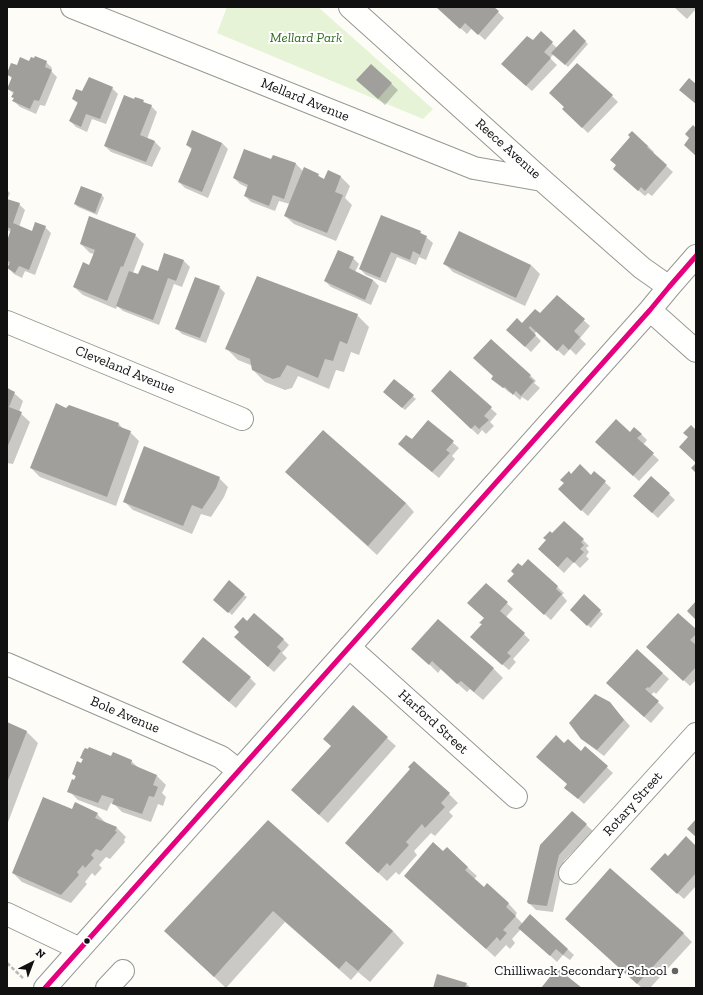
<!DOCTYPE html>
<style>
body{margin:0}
#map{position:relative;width:703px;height:995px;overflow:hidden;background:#fdfcf7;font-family:"Zilla Slab",serif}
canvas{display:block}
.frame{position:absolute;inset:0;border:8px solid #111;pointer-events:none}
.north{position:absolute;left:12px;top:943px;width:40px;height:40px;-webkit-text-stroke:3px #fff;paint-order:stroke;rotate:42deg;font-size:11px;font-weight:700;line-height:16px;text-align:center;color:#111}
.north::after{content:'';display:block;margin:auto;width:14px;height:18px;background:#111;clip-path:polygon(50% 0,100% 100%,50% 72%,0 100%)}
</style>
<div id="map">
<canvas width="703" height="995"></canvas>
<div class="frame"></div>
<div class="north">N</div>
</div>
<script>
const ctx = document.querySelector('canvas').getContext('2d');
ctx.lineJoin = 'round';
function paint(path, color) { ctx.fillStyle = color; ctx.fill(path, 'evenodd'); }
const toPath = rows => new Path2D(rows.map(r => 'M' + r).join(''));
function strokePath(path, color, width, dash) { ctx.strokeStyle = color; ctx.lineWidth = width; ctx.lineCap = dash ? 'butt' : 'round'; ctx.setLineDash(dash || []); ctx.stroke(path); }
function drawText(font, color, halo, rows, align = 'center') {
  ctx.font = font + ' "Zilla Slab",serif'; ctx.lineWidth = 4; ctx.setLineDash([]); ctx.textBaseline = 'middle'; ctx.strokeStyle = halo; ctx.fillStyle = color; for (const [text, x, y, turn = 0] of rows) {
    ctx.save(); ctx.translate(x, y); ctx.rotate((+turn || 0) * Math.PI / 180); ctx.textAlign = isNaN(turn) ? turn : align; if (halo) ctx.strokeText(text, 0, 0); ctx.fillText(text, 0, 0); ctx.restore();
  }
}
paint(toPath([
 [227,7,318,7,433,109,423,119,217,33]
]), '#e7f3d7');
paint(toPath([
 [439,7,494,7,494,8,504,18,485,40,472,28,467,34,445,14],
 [674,7,696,7,696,9,687,19],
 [574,31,588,44,568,67,554,54,550,58,557,65,532,91,508,70,541,33,557,48],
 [30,62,46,62,52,68,51,71,57,77,45,106,40,105,36,114,20,107,14,101,15,99,12,97,14,94,8,89,12,79,8,74,17,67],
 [371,65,398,90,385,105,364,86],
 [112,88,118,94,106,124,92,119,87,132,76,127,70,121,78,104,73,99,83,93],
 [612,96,618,102,588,133,569,115],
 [135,100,143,101,147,105,151,106,157,112,147,139,155,142,161,148,152,167,111,152,105,146],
 [193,131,222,143,228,149,208,198,185,188,179,182,192,150,187,145],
 [632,133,648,146,654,152,653,154,673,172,652,196,648,193,645,196,620,175,617,166,632,137],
 [273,157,296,164,303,171,318,175,324,180,341,177,350,186,345,198,352,205,336,241,294,224,285,216,290,204,279,201,275,211,251,202,245,196,248,188,240,184,234,178,272,160],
 [81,187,102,195,104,198,97,215,78,207,75,204],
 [7,190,10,193,7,200],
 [7,200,19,204,25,210,19,227,32,232,45,227,51,233,35,275,25,271,22,278,14,274,8,268,10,265,7,263,7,244,11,232,7,230],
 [420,232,433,243,426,260,419,257,416,265,397,257,386,283,366,275,360,269],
 [135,235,144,244,133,273,139,275,159,272,184,261,190,267,182,287,174,284,159,325,123,311,117,306,116,309,83,295,74,287,89,266,94,254,90,253,81,244],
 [353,258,359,264,355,272,373,280,379,286,371,305,331,287,325,281],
 [444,263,531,265,540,274,525,306,453,272],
 [219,287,225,293,206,343,182,334,176,328],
 [557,296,590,326,580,338,586,344,576,355,570,349,564,356,537,331,534,334,541,341,531,352,514,336,523,324,540,314],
 [357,315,369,327,359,355,351,352,344,372,336,370,329,389,298,376,292,388,285,390,265,382,253,370,253,366,238,360,226,348],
 [450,371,497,414,490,422,494,426,486,434,482,430,478,435,432,391],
 [530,375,536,381,534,383,540,388,528,401,522,397,520,400,511,392,510,393,499,384,494,377],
 [395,380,416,399,405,410,387,395],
 [7,387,23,401,19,412,30,422,13,464,7,463],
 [66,409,119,424,124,430,130,432,139,441,116,506,40,477,31,468],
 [428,421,459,448,452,456,455,459,439,478,405,450],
 [630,433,641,434,647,440,643,445,659,460,639,481,596,442],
 [286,472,406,503,414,512,377,555],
 [594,472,611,488,588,516,565,495,572,475,591,476],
 [219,478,228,487,224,497,211,517,201,514,192,534,133,510,124,501],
 [669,494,675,500,658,518,640,502],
 [552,535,583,540,589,546,586,548,589,552,586,556,589,559,580,568,574,562,564,573,545,555],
 [528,560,564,593,562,595,567,601,551,620,514,587,522,568],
 [486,584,513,609,506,617,530,640,513,659,516,662,509,670,477,643,483,625,481,623,485,618],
 [244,595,247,597,232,615,217,602],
 [584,596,603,614,591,628,571,610],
 [438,620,494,669,503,678,483,700,470,689,467,692,441,669,438,673,422,657],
 [247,623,283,639,289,645,282,653,287,658,274,672,241,643],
 [696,631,696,680,690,686,654,653],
 [637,650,669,679,656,694,654,692,651,695,664,708,651,723,613,689],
 [189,668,250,678,256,684,236,708],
 [610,703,630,726,604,756,588,744,581,738],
 [7,724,26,731,38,743,7,825],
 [387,738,396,746,328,823,301,799],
 [564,744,581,752,585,747,613,773,584,804,572,793,568,784],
 [112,757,131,761,139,768,157,776,166,785,162,793,166,797,163,806,158,804,151,822,122,812,114,804,111,803,107,811,78,800,69,791,76,777,73,774,82,764,84,760,81,758],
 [412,769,449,794,458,803,449,812,453,816,435,836,431,833,414,851,417,855,399,875,396,872,387,881,355,851],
 [73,810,97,814,106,823,106,824,117,828,126,837,124,840,125,842,110,859,106,857,99,865,102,868,95,876,92,873,85,882,87,884,71,903,22,882,13,873],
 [572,812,593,831,564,861,553,912,536,910,528,902],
 [268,821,393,931,404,943,370,982,358,972,351,980,285,922,226,988,165,931],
 [696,848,696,886,684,899,657,875,668,857],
 [447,849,477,876,474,879,484,889,487,885,509,904,517,913,515,916,523,924,530,915,574,955,570,960,563,955,557,962,521,929,512,939,515,943,510,949,506,945,495,957,415,885],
 [566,919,683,933,692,942,650,988,642,988],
 [466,984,471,988,434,988]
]), '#0003');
paint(toPath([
 [436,7,494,7,499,11,478,35,465,23,460,29],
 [574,29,586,41,565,65,551,53],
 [541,31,553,42,544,52,551,58,526,86,501,64,527,36,533,40],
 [35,56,47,61,45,67,52,70,39,101,34,100,30,109,12,101,14,98,11,97,14,92,7,89,12,77,7,75,7,73,11,63,17,65,20,57,29,61,31,57,34,58],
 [577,63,613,95,582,128,562,109,564,107,549,93],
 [371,64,392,83,378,99,356,80],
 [89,77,113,87,100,119,86,114,81,127,69,121,78,102,72,99,76,89,82,91],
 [689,78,696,84,696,104,679,90],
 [124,95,134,99,135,97,144,100,143,102,152,105,140,135,155,141,146,162,104,146],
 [693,125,696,128,696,156,684,145,689,138,685,134],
 [192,130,222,143,202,192,178,182,192,148,186,145],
 [632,131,648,146,647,147,667,165,645,191,641,187,638,191,613,169,616,165,610,160,630,137,628,135],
 [244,149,271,159,273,155,296,163,284,199,273,195,269,206,244,196,248,185,233,178],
 [304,167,319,174,318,176,324,179,328,170,341,176,335,192,343,195,327,233,284,216],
 [81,186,102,194,95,213,74,204],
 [7,199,20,203,13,223,32,231,35,222,46,226,29,270,19,266,15,273,7,268,10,262,7,261,7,241,11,229,7,227],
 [381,215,421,231,420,233,427,236,420,255,413,251,410,260,391,252,380,278,359,269],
 [89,216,136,234,123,267,121,266,107,301,73,287,83,262,89,265,95,250,80,244],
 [459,231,531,265,516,298,443,264],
 [338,250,354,257,349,268,373,280,365,300,324,281],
 [164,253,184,260,176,281,168,278,153,320,116,306,129,271,138,274,142,265,158,271],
 [257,276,358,314,347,344,340,341,333,361,325,359,318,378,287,365,280,377,273,379,252,370,250,359,225,349],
 [195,277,220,286,200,338,175,329],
 [557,295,585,319,574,331,580,337,569,350,563,344,557,351,530,326,529,328,536,335,525,347,506,330,517,318,522,323,535,309,540,313],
 [491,339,531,375,529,377,534,381,521,396,516,391,513,395,505,387,503,388,491,379,493,376,473,358],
 [450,370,492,407,484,416,489,420,479,429,475,425,471,429,431,391],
 [394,379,414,395,402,408,383,392],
 [7,388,15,392,9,407,22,412,7,448],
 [56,403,66,408,69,405,119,423,118,426,131,431,107,497,30,468],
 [616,419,630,432,634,427,642,434,637,438,654,453,633,476,595,442],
 [428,420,454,441,446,450,450,453,432,472,398,444,406,435,412,439],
 [691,425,695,429,696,428,696,473,691,468,696,463,679,447,688,437,683,433],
 [323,430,406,503,368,546,285,472],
 [144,446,220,477,216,488,202,509,192,505,183,526,123,502],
 [580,464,591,475,594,471,606,481,581,511,558,489,564,483,560,480,569,471,571,474],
 [651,476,670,493,652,513,633,496],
 [564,521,584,539,581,542,584,545,580,549,584,552,574,563,567,557,558,567,538,549,546,540,543,538,550,531,552,533],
 [528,559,558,586,556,589,562,594,544,615,507,581,514,574,511,571,518,563,522,566],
 [229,580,245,594,228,613,213,600],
 [486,583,508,602,500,611,525,633,507,653,511,656,502,665,470,637,482,624,479,623,484,618,467,603],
 [584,594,601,610,587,626,570,610],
 [696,601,696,620,687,611],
 [254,613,284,639,277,647,281,651,268,667,234,637,239,632,234,627,243,617,247,621],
 [678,613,696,629,696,634,690,640,696,645,696,667,683,681,646,647],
 [438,619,494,668,474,692,461,681,457,684,432,661,429,665,411,649],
 [203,637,251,677,229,702,182,662],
 [637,649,663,673,649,688,648,687,645,689,659,701,644,717,606,683],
 [595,694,610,702,624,720,597,750,581,739,569,723],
 [353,705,388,737,319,815,291,790,331,746,323,739],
 [7,722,27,731,7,783],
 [556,735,564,743,568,739,581,751,585,746,608,766,578,799,564,788,567,784,536,757],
 [89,747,111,756,113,752,132,760,131,764,157,775,153,785,158,787,154,797,149,796,142,814,112,804,114,799,102,795,98,803,67,792,72,779,74,780,76,776,72,774,77,761,81,763,83,759,80,758,83,751,85,748,88,749],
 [414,761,450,793,441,803,445,807,425,828,422,824,406,842,409,845,390,866,387,863,378,873,345,843,410,769,408,767],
 [43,797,72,809,75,802,98,813,95,818,117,827,115,831,117,832,101,851,96,849,91,855,94,858,85,868,83,865,77,872,79,875,61,895,12,873],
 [572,811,587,824,559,855,547,906,529,904,527,902,540,845],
 [696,819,696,837,687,829],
 [268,820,393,931,358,971,346,961,339,969,273,911,214,977,164,931],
 [686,836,696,846,696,873,677,894,650,869,665,853,668,856],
 [433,842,443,851,447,847,468,867,465,870,484,887,487,883,509,903,506,907,516,916,503,930,507,933,500,941,497,937,486,949,404,876],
 [610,868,684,933,637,984,565,919],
 [530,914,568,949,563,955,556,949,550,956,518,928],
 [557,968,582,988,541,988],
 [437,974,467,983,465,987,469,988,433,988]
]), '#a19f9c');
const minor = toPath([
 [72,7,474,168,542,180],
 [350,7,542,180,642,268,669,287],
 [650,310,696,351],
 [7,322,242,419],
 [349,647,516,797],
 [7,664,221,757,239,771],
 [570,873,696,734],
 [7,914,80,949],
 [45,988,650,310,669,287,696,256],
 [107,988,123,971]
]);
strokePath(minor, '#979795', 24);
strokePath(toPath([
 [7,963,24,979]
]), '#b9b9b8', 2.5, [4, 2]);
strokePath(minor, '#fffffe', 22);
strokePath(toPath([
 [45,988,650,310,669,287,696,256]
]), '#e5007d', 5);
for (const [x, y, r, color] of [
 [87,941,3.5,"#111"],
 [675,971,4,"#646362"]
]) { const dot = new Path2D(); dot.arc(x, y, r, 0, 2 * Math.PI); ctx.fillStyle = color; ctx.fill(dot); strokePath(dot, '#fff', 1.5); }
drawText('italic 14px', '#2f6b1f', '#fff', [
 ["Mellard Park",306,38]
]);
drawText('14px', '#111', '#fff', [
 ["Mellard Avenue",305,100,22],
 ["Reece Avenue",508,149,42],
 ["Cleveland Avenue",125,370,22],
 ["Bole Avenue",125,715,23],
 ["Harford Street",433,722,42],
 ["Rotary Street",633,804,-48]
]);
drawText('14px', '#111', '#fff', [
 ["Chilliwack Secondary School",667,971]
], 'right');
</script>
